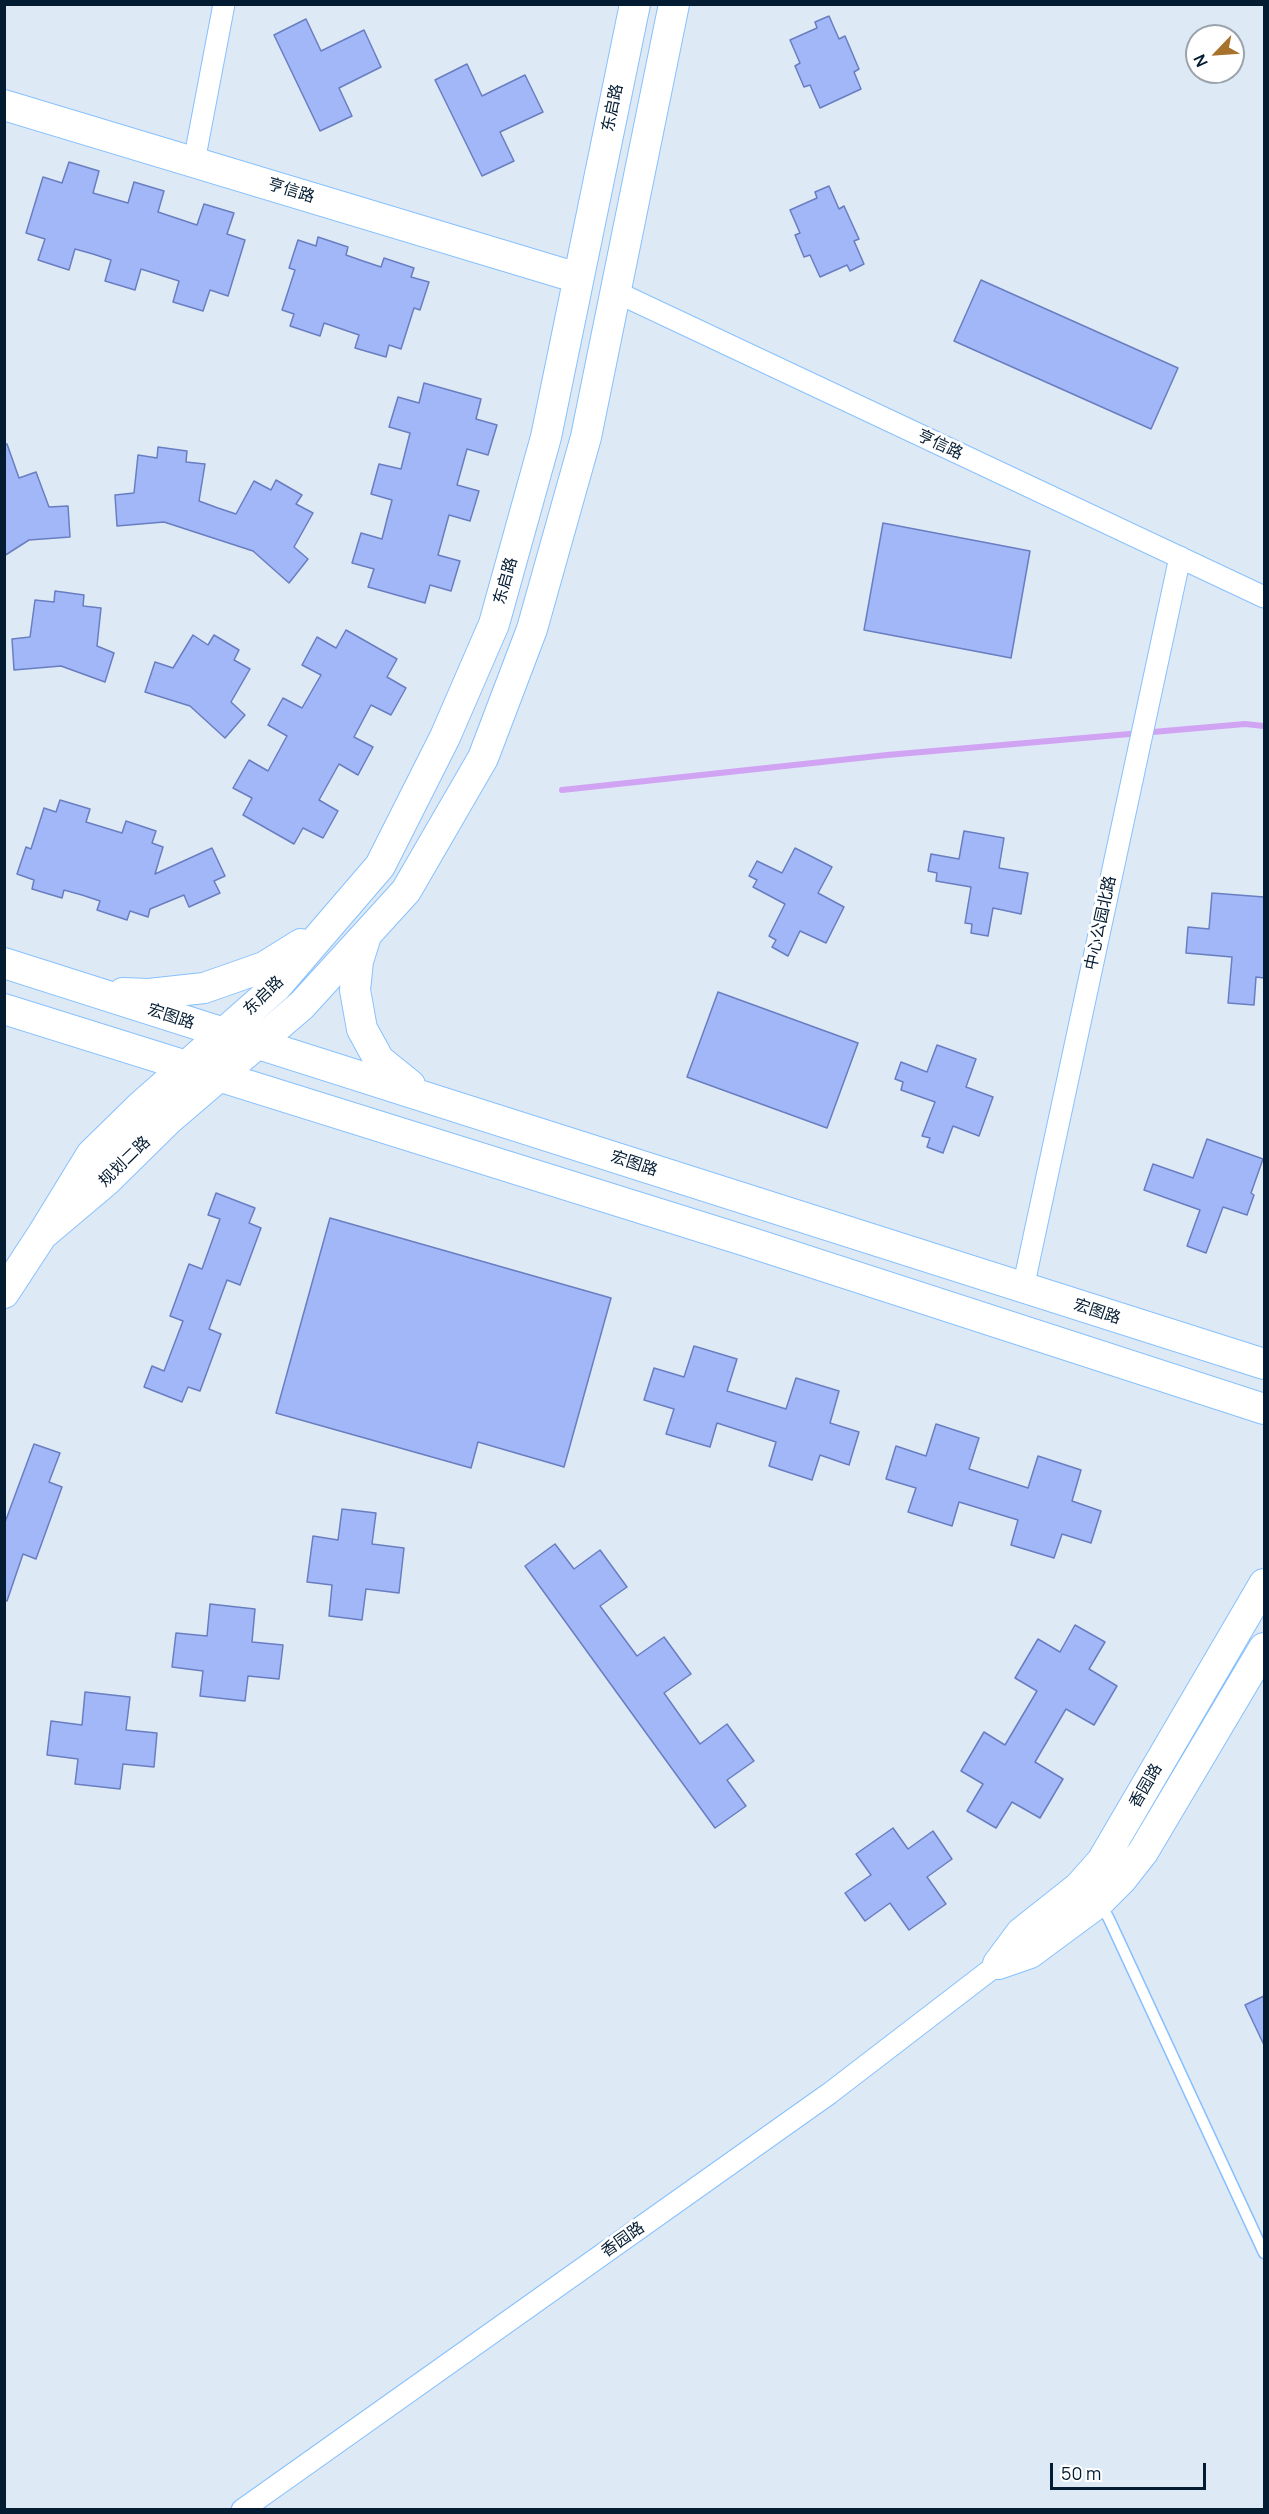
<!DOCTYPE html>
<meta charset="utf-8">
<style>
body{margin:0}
#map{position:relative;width:1269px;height:2514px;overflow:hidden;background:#dee9f6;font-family:Manrope,sans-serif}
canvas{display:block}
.frame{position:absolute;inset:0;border:6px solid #041c32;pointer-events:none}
.north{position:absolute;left:1185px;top:24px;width:60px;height:60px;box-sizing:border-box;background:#fff;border:2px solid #9ba4ad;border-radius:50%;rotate:245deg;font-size:16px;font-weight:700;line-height:24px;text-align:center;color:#041c32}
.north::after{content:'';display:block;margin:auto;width:21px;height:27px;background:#a7722c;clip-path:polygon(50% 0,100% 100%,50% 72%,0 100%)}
.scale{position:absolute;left:1050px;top:2463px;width:156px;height:27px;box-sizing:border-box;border:3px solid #041c32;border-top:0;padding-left:8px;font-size:18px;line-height:21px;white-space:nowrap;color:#041c32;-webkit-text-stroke:4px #fff;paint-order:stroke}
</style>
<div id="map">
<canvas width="1269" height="2514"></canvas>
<div class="frame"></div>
<div class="north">N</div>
<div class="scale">50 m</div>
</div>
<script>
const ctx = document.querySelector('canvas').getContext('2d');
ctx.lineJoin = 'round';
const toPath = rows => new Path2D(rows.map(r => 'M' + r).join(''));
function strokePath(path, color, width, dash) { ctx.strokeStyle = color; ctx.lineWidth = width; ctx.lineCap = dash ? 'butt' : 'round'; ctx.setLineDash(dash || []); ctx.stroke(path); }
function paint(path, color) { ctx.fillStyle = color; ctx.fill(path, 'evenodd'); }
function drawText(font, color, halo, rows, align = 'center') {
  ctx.font = font + ' Manrope,"Noto Sans SC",sans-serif'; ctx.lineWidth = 6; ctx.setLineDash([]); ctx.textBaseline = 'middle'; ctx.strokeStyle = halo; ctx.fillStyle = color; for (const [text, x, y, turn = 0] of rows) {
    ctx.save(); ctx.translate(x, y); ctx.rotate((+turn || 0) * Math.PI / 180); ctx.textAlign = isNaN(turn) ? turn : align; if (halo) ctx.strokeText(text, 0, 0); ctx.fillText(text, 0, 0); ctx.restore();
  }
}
strokePath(toPath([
 [562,790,887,755,1245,724,1264,726]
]), '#d1a4f3', 6);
const building = toPath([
 [829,16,839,39,845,36,859,69,854,72,861,89,820,108,810,85,804,87,795,66,800,63,790,40,817,28,815,22,829,16],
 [306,19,321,51,364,30,381,67,339,88,352,116,320,131,274,35,306,19],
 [467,64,482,96,525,75,543,112,500,132,514,161,482,176,435,80,467,64],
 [69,162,99,171,93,193,128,203,134,182,164,191,158,212,197,225,204,204,234,213,227,234,245,240,228,296,210,290,203,311,173,302,179,281,141,269,135,290,105,281,111,260,93,254,75,249,69,270,38,260,45,239,26,233,43,177,62,183,69,162],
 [829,186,839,209,844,206,859,239,854,241,864,264,850,271,847,265,820,277,810,255,804,257,795,235,800,233,790,210,817,198,815,192,829,186],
 [318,237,348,247,346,255,363,261,381,267,384,258,414,268,411,277,429,282,420,310,414,308,401,349,389,345,386,357,355,348,359,335,324,323,320,336,290,326,294,314,282,310,295,270,289,268,298,240,316,246,318,237],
 [981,280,1178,368,1151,429,954,341,981,280],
 [424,383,481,399,476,419,497,425,488,455,467,449,457,485,479,491,470,521,449,515,438,555,460,561,451,591,430,585,425,603,368,587,374,569,352,563,361,533,382,539,387,519,392,500,371,494,379,464,401,469,410,433,389,427,398,397,419,403,424,383],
 [4,444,7,444,19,478,36,472,49,507,68,506,70,537,29,540,4,556,4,444],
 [158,447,187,451,186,462,205,464,199,501,218,508,236,514,254,481,271,490,276,480,302,495,296,504,313,513,294,547,308,559,289,583,253,551,164,522,117,526,115,495,134,493,138,455,157,458,158,447],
 [883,523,1030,551,1011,658,864,630,883,523],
 [55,591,84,595,83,606,101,608,97,646,114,653,105,682,61,666,14,670,12,639,30,637,35,600,54,602,55,591],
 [346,630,397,659,387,677,406,688,391,715,371,705,354,737,373,747,358,775,339,764,319,800,338,811,323,838,303,828,294,844,243,815,252,798,233,788,249,760,268,771,287,736,268,725,283,698,302,708,321,675,302,665,317,637,336,648,346,630],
 [193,635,208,645,214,635,239,650,234,660,250,669,231,702,245,715,225,738,190,706,145,692,155,662,173,668,193,635],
 [60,800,90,809,86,822,122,833,126,821,156,831,152,843,163,847,155,874,212,848,225,876,214,881,220,893,189,907,184,895,150,909,148,917,130,911,127,920,97,910,100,901,82,895,64,890,62,898,32,889,34,880,17,874,26,847,31,849,44,808,56,812,60,800],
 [964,831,1004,838,999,868,1028,873,1021,914,993,908,988,936,971,933,972,924,965,923,971,887,936,881,937,873,928,871,931,854,959,859,964,831],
 [795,848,832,867,818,893,844,907,826,943,800,931,788,956,772,947,776,940,769,936,785,904,753,887,757,880,749,876,757,861,782,873,795,848],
 [1212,893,1264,897,1264,978,1256,977,1254,1005,1228,1003,1232,957,1186,953,1188,927,1209,929,1212,893],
 [718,992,858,1043,827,1128,687,1077,718,992],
 [937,1045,976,1059,966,1087,993,1097,979,1136,953,1126,943,1153,927,1147,930,1138,922,1136,935,1102,901,1090,903,1082,895,1079,901,1062,927,1072,937,1045],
 [1207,1139,1263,1159,1251,1193,1254,1195,1247,1215,1223,1207,1206,1253,1187,1246,1200,1210,1144,1190,1153,1164,1193,1178,1207,1139],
 [216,1193,255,1208,249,1223,261,1228,240,1285,227,1280,209,1329,221,1334,200,1391,188,1387,182,1402,144,1387,152,1366,164,1371,183,1321,170,1316,189,1264,202,1269,220,1219,208,1215,216,1193],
 [330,1218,611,1298,564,1467,478,1442,471,1468,276,1413,330,1218],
 [694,1346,737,1359,727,1391,786,1409,796,1378,839,1391,830,1423,859,1432,849,1465,820,1455,812,1480,769,1466,776,1442,717,1423,710,1447,666,1434,674,1409,644,1400,654,1368,684,1377,694,1346],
 [936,1424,979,1438,969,1469,1028,1488,1038,1456,1081,1470,1072,1501,1101,1511,1091,1543,1062,1534,1054,1558,1011,1545,1018,1520,959,1502,952,1526,908,1512,916,1488,886,1479,896,1446,926,1456,936,1424],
 [34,1444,60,1453,49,1482,62,1487,36,1559,23,1554,7,1601,4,1600,4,1525,34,1444],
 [342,1509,376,1513,372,1544,404,1548,399,1593,366,1589,362,1620,329,1616,332,1585,307,1582,313,1536,338,1540,342,1509],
 [555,1544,574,1569,600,1550,627,1587,600,1606,637,1656,664,1637,691,1674,664,1693,700,1744,727,1724,754,1761,727,1780,746,1806,715,1828,525,1566,555,1544],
 [210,1604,255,1609,252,1642,283,1645,279,1679,248,1676,245,1701,200,1696,203,1671,172,1667,176,1633,207,1636,210,1604],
 [1075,1625,1105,1642,1089,1669,1117,1686,1094,1725,1066,1709,1035,1762,1063,1779,1040,1818,1012,1802,996,1828,967,1811,983,1784,961,1771,984,1732,1005,1745,1037,1691,1015,1678,1038,1639,1060,1652,1075,1625],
 [85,1692,130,1697,126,1730,157,1733,154,1767,123,1764,120,1789,75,1784,78,1759,47,1755,51,1721,82,1725,85,1692],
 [893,1828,908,1849,933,1831,952,1859,927,1877,946,1904,909,1930,890,1903,865,1921,845,1893,871,1875,856,1854,893,1828],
 [1264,1996,1264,2045,1245,2005,1264,1996]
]);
paint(building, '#a1b7f7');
strokePath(building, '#697ec1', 1.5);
const lane = toPath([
 [1100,1903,1109,1919,1264,2253]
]);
const street = toPath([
 [194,162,224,4],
 [616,292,1264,597],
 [1023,1288,1180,557],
 [242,2510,830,2093,998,1964]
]);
const secondary = toPath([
 [635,4,546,437,494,624,445,737,380,866,276,987,141,1106,91,1155,42,1235,106,1181,169,1119,302,1005,406,891,483,758,532,629,586,437,674,4],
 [4,105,578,278],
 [365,939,358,961,355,990,362,1029,379,1060,410,1085],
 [4,963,1264,1364],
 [123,993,149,994,204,988,264,967,301,944],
 [4,1009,746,1241,1264,1409],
 [4,1293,42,1235],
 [998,1964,1021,1933,1079,1887,1102,1861,1264,1584],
 [998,1964,1030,1953,1099,1902,1121,1880,1143,1852,1264,1648]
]);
strokePath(lane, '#87c1fd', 13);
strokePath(street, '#87c1fd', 23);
strokePath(secondary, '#87c1fd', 32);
strokePath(lane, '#fff', 10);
strokePath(street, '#fff', 21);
strokePath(secondary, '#fff', 30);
drawText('16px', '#041c32', '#fff', [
 ["东启路",613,108,-78],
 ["亨信路",291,191,17],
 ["亨信路",940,445,25],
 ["东启路",506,581,-74],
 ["中心公园北路",1101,923,-78],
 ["东启路",264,996,-44],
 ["宏图路",171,1017,18],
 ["规划二路",125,1162,-44],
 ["宏图路",634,1164,18],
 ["宏图路",1097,1312,18],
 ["香园路",1146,1786,-60],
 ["香园路",623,2240,-35]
]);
</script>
